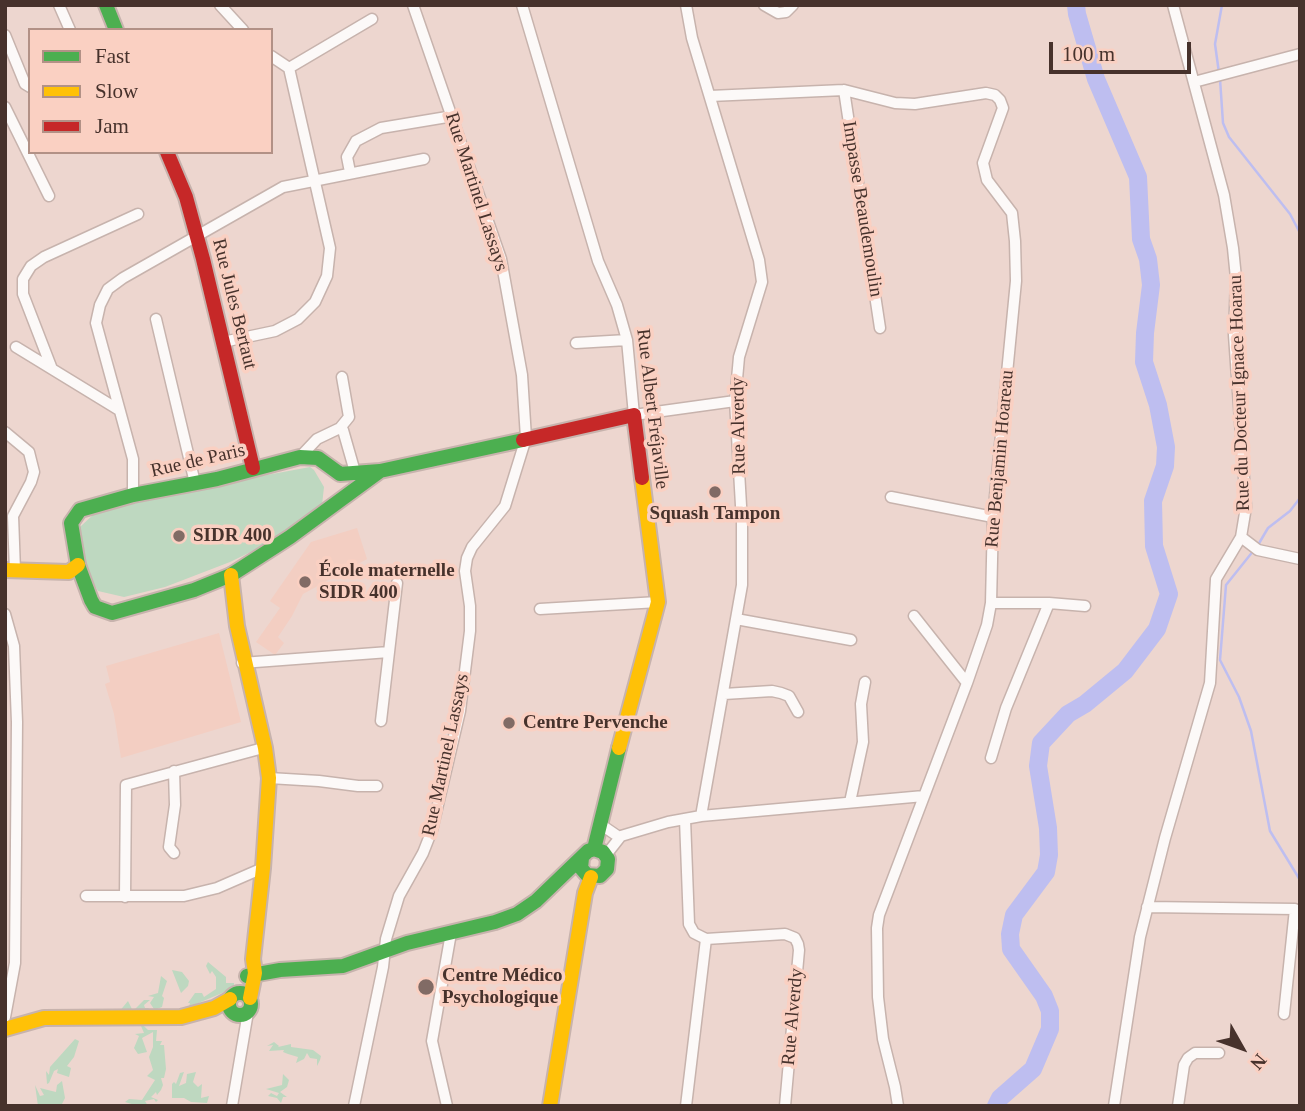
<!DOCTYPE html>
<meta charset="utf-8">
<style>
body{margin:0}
#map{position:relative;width:1305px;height:1111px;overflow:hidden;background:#edd6cf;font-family:Georgia,serif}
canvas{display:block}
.frame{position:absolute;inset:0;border:7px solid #47322c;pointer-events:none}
.legend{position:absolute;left:28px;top:28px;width:245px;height:126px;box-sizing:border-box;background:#fad0c2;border:2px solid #b29186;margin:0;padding:9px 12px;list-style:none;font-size:21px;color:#47322c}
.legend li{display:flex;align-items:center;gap:14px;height:35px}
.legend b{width:35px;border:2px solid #b29186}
.north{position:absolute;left:1207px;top:1013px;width:70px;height:70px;-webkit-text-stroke:5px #fad0c2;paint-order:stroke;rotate:130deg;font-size:19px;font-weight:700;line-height:28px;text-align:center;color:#47322c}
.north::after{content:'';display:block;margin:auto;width:24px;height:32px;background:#47322c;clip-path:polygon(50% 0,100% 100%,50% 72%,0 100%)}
.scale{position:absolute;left:1049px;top:42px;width:142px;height:32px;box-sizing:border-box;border:4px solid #47322c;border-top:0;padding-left:9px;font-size:21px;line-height:24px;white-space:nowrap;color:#47322c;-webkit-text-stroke:5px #fad0c2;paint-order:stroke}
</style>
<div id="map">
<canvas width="1305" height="1111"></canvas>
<div class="frame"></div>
<ul class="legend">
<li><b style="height:9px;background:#4caf50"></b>Fast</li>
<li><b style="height:9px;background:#ffc107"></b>Slow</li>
<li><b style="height:9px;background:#c62828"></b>Jam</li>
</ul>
<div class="north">N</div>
<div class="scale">100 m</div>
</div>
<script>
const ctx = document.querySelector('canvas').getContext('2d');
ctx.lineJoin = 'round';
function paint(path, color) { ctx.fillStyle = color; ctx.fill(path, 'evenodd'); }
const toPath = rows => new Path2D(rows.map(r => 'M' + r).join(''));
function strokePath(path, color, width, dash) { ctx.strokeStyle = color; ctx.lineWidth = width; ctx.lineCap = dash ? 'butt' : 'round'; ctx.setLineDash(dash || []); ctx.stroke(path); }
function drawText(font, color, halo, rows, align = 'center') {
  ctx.font = font + ' Georgia,serif'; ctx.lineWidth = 7; ctx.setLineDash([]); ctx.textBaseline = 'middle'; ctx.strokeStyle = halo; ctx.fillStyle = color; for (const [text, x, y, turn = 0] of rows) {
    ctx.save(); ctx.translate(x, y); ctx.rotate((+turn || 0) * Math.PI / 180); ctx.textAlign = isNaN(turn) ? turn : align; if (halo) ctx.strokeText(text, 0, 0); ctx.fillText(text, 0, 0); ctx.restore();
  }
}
paint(toPath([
 [357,528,367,559,303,594,292,616,278,637,284,643,275,655,256,642,280,608,270,601,311,542],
 [219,633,241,722,121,758,114,714,105,684,110,682,106,666]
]), '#f3cec2');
paint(toPath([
 [310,467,314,470,324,487,322,505,265,545,230,562,165,587,124,597,98,591,88,573,81,548,80,527,97,511,122,502],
 [208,962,226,977,226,983,234,983,234,988,189,1007,190,1003,188,1003,195,993,202,993,204,997,216,989,216,977,212,971,210,974,206,966],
 [172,970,182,972,189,981,188,986,181,993],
 [161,976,167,981,162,996,164,998,162,1007,157,1009,157,1012,118,1013,128,1001,133,1011,144,1000,150,1000,144,1005,145,1008,149,1008,147,1011,154,1009,150,1003,154,997,148,996,158,993],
 [143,1025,148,1030,157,1030,156,1041,162,1041,160,1045,164,1045,166,1069,164,1078,161,1078,163,1085,161,1090,157,1095,156,1092,151,1097,158,1100,156,1102,154,1099,145,1101,148,1106,138,1106,125,1102,129,1099,142,1100,155,1080,147,1076,153,1070,149,1057,153,1047,153,1032,142,1038,147,1052,138,1054,134,1048,139,1036,135,1034,144,1033,141,1026],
 [75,1039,79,1041,74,1057,67,1066,71,1068,69,1077,57,1073,58,1069,54,1071,49,1083,47,1084,46,1071,49,1075,50,1067],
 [274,1042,279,1046,278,1047,291,1044,291,1047,313,1050,321,1056,320,1060,317,1066,317,1059,310,1058,307,1053,304,1059,296,1063,298,1057,288,1054,283,1052,284,1050,269,1051,273,1045,267,1046],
 [184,1072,179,1086,186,1083,187,1074,196,1072,193,1082,198,1087,202,1084,201,1098,209,1096,207,1103,191,1102,184,1098,172,1098,172,1084,174,1082,176,1084,180,1073],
 [283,1074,289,1080,287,1087,280,1092,287,1097,283,1097,281,1103,277,1098,268,1096,271,1093,277,1096,279,1093,266,1089,282,1085],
 [62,1081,65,1098,61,1106,38,1106,35,1085,40,1096,44,1095,40,1088,56,1092,57,1085]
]), '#bed8c0');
strokePath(toPath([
 [1219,73,1215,44,1222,5],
 [1220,79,1223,123,1229,137,1290,214,1300,233],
 [1258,545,1268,528,1290,511,1300,498],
 [1254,550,1226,585,1220,660,1239,697,1251,731,1270,831,1300,880]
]), '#bebef0', 2.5);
strokePath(toPath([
 [996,1106,1000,1098,1033,1069,1050,1029,1050,1011,1044,996,1011,949,1010,934,1014,915,1046,872,1049,855,1048,828,1038,766,1041,743,1068,714,1085,704,1125,671,1157,629,1169,594,1154,546,1153,501,1165,466,1166,447,1158,405,1144,362,1145,333,1151,285,1148,259,1141,239,1138,177,1096,79,1077,14,1076,5]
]), '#bebef0', 18);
const street = toPath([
 [59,5,70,30],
 [220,5,243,30],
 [522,5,598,261,617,305,627,340,634,415,735,401],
 [686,5,692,38,759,260,762,282,739,357,735,401,742,523,742,585,701,816],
 [764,5,778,13,786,12,793,5],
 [5,35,25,84,30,87],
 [289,68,372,19],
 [1194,82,1300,54],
 [844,90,880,328],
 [710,96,844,90,895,103,915,104,986,93,995,95,1000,100,1003,108,983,163,987,180,1012,213,1015,241,1016,281,993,517,991,603,987,625,967,683,879,915,877,928,878,997,883,1039,895,1087,898,1106],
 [5,107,49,196],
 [350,172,347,157,356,141,381,128,453,116],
 [156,319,195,483],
 [223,342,275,331,298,319,315,302,327,276,330,248,289,68,271,56],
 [576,343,627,340],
 [16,347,119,410],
 [52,369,23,294,23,279,31,266,44,257,138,214],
 [340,428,349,417,342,377],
 [5,432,29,452,34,472,31,482,13,516,15,571],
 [300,457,317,439,340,428,343,430,355,472],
 [133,495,133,459,96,323,100,305,108,289,123,278,283,187,424,159],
 [891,497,993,517],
 [1241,537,1258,550,1300,559],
 [991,603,1049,603,1085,606],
 [540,609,658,602],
 [5,614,14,646,17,722,15,963,5,1017],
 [914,616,967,683],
 [736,619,851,640],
 [242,663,389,652],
 [724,694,772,691,781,693,789,696,798,712],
 [381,721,397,583],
 [991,758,1006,708,1049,603],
 [269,778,319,781,358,786,377,786],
 [850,802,863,742,861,704,865,682],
 [685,819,689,924,694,933,706,939,785,934,795,938,798,944,799,950,785,1106],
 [600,824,619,837],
 [174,853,169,847,175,805,174,771],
 [606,855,621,836,668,822,701,816,924,796],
 [86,896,184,896,217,888,263,868],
 [125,897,126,785,263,748],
 [1147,907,1295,909,1284,1014],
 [232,1106,248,1012],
 [354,1106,383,967,386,939,399,896,423,853,432,830,460,711,470,631,470,606,465,571,467,558,472,547,505,506,526,438,522,375,501,259,413,5],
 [447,1106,432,1041,451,933],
 [686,1106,706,939],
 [1114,1106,1140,937,1165,838,1210,683,1216,579,1241,537,1246,507,1234,335,1236,278,1233,248,1224,195,1173,5],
 [1178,1106,1184,1065,1188,1058,1195,1053,1219,1053]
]);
const fast = toPath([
 [106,5,116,30],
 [380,471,290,537,231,575,194,590,112,613,95,607,91,600,78,565,71,523,80,510,133,495,217,479,300,457,318,458,340,474,380,471,523,440],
 [594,849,619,748],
 [247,976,280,970,343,966,407,943,495,922,517,914,536,901,588,851,594,849,603,852,608,859,607,869,600,876,587,875,581,868,582,858],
 '229 1004a11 11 0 1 1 22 0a11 11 0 1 1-22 0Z'
]);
const slow = toPath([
 [5,570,69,572,78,565],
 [231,575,237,626,265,748,269,778,263,868,253,959,255,973,250,998],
 [619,748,658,602,642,478],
 [5,1029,44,1018,181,1017,214,1008,230,999],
 [550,1106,585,893,591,877]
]);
const jam = toPath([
 [167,152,186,197,203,259,253,468],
 [523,440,634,415,642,478]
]);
strokePath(street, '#c7b3ad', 13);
strokePath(fast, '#c7b3ad', 18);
strokePath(slow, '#c7b3ad', 18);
strokePath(jam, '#c7b3ad', 18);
strokePath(street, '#fcf9f8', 10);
strokePath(fast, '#4caf50', 14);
strokePath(slow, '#ffc107', 14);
strokePath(jam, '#c62828', 14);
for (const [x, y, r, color] of [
 [715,492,7,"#816b65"],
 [179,536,7,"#816b65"],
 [305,582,7,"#816b65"],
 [509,723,7,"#816b65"],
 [426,987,9,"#816b65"]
]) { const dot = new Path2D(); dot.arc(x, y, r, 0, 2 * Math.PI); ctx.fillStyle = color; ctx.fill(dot); strokePath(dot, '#fad0c2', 2.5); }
drawText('19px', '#47322c', '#fad0c2', [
 ["Rue Martinel Lassays",476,192,72],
 ["Impasse Beaudemoulin",862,209,81],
 ["Rue Jules Bertaut",234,304,76],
 ["Rue du Docteur Ignace Hoarau",1240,393,-92],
 ["Rue Albert Fréjaville",652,409,83],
 ["Rue Alverdy",739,426,-91],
 ["Rue Benjamin Hoareau",1000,459,-85],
 ["Rue de Paris",198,461,-13],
 ["Rue Martinel Lassays",446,755,-78],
 ["Rue Alverdy",793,1017,-85]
]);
drawText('bold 19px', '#47322c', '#fad0c2', [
 ["Squash Tampon",715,514,"center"],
 ["SIDR 400",193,536],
 ["École maternelle",319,571],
 ["SIDR 400",319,593],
 ["Centre Pervenche",523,723],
 ["Centre Médico",442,976],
 ["Psychologique",442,998]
], 'left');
</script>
